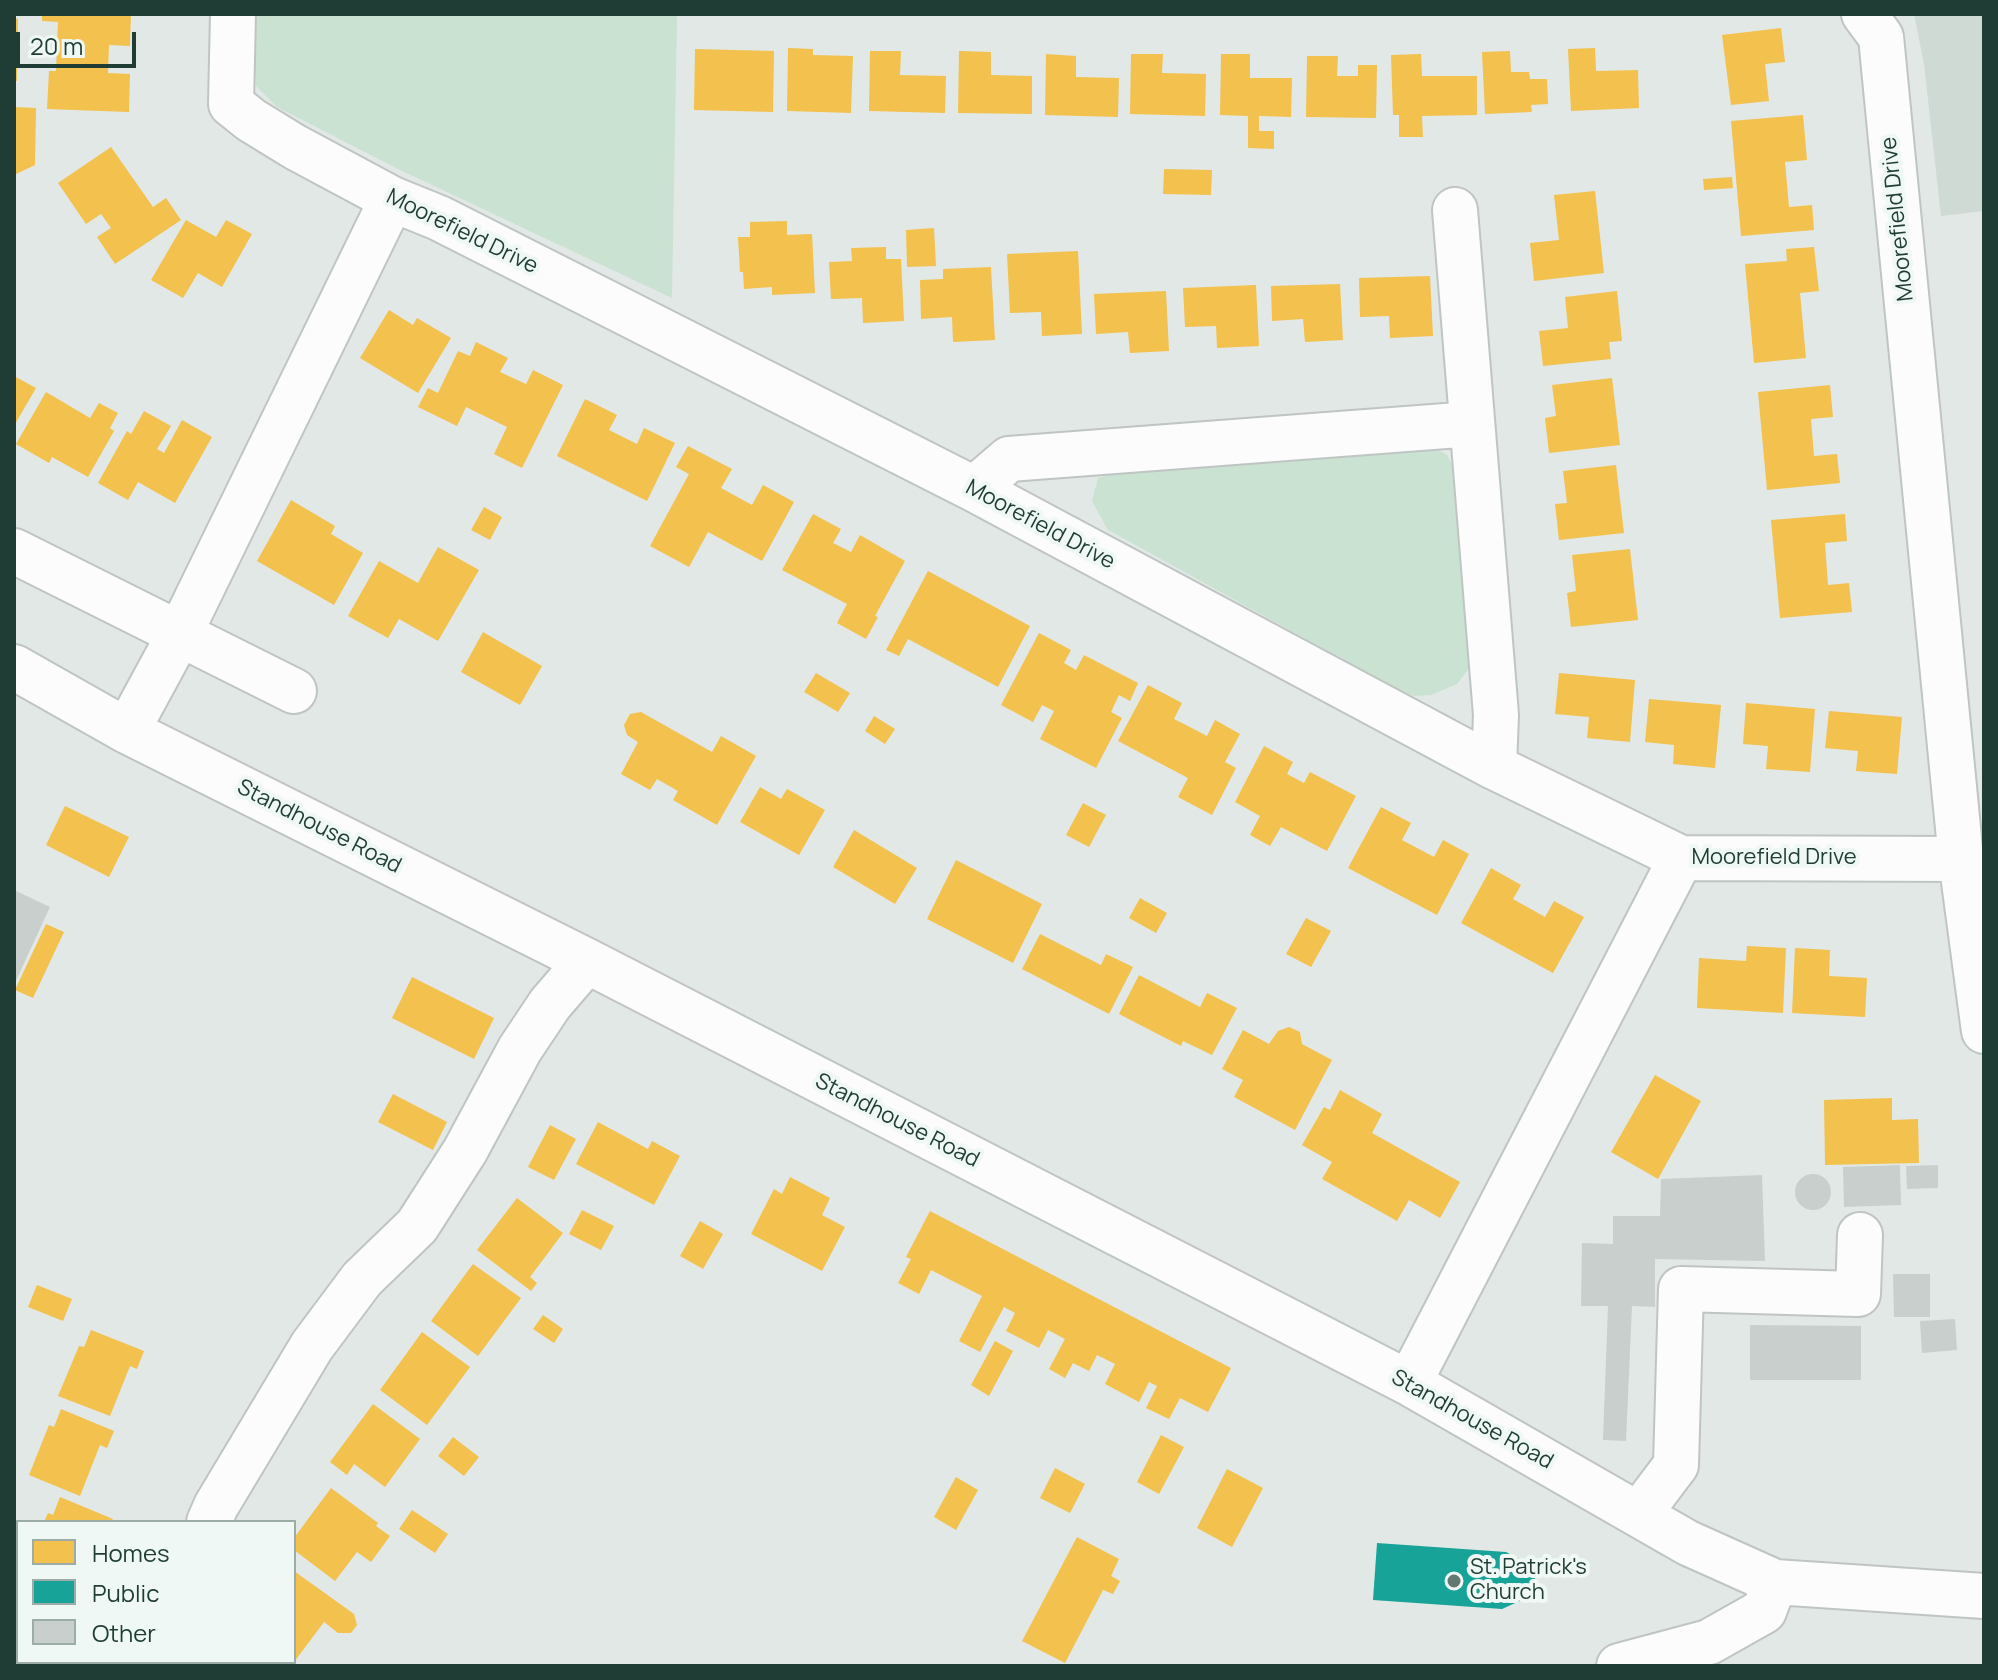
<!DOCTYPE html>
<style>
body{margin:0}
#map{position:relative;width:1998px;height:1680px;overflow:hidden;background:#e2e8e5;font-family:Manrope,sans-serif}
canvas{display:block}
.frame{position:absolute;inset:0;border:16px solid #1f3c35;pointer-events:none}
.legend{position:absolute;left:16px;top:1520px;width:280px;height:144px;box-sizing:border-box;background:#eff8f4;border:2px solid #9cada8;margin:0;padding:10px 14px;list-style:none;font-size:24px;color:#1f3c35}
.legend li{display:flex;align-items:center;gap:16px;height:40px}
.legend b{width:40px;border:2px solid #9cada8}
.scale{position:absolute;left:16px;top:32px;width:120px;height:36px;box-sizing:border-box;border:4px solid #1f3c35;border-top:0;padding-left:10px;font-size:24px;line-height:28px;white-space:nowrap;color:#1f3c35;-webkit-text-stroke:6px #eff8f4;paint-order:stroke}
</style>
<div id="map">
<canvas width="1998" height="1680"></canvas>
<div class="frame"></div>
<ul class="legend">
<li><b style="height:22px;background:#f2c14e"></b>Homes</li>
<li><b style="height:22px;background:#17a398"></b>Public</li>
<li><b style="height:22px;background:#c9cfcd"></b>Other</li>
</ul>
<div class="scale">20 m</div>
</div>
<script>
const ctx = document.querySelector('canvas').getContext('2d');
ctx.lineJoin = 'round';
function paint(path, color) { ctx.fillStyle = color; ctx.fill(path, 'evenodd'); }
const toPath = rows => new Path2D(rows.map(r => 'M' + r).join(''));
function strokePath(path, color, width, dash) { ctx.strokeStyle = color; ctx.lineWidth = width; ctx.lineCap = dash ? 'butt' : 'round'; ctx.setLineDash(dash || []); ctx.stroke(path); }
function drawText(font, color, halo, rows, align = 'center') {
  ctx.font = font + ' Manrope,sans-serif'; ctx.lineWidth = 8; ctx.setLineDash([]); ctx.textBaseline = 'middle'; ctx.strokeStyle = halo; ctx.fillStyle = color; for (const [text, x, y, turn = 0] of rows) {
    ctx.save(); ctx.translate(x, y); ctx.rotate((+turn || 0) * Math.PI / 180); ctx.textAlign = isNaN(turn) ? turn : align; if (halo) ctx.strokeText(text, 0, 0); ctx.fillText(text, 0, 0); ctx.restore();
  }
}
paint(toPath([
 [1914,14,1984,14,1984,211,1941,216,1924,64]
]), '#cfdad5');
paint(toPath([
 [256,14,677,14,672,298,398,169,277,107,256,86,252,28],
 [1430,446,1447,455,1459,478,1470,667,1457,684,1431,695,1414,696,1393,687,1108,530,1092,501,1098,478,1116,473]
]), '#cae2d1');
paint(toPath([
 [42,14,131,14,130,46,109,45,108,73,130,74,129,112,47,109,49,71,56,71,58,22,42,21],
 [14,18,18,19,17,81,14,81],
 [1781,28,1785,62,1765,64,1769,101,1731,105,1722,35],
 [788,48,813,49,813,55,853,56,851,113,787,111],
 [1595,48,1596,71,1638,70,1639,108,1571,111,1568,49],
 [695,49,774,51,773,112,694,110],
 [870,51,901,51,900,75,946,76,945,113,869,111],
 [959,51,991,52,991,75,1032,76,1032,114,958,113],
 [1510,51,1511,72,1529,72,1530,79,1547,79,1548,104,1531,105,1532,112,1485,114,1482,52],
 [1046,54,1076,56,1076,77,1119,78,1118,117,1045,115],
 [1131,54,1163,54,1162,73,1206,74,1205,116,1130,114],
 [1221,54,1250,54,1250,78,1292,78,1291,117,1259,116,1259,131,1274,131,1274,149,1248,148,1248,116,1220,115],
 [1421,54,1422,76,1477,76,1477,115,1422,116,1423,137,1399,137,1399,115,1393,115,1391,55],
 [1307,56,1338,56,1337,76,1358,76,1358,65,1377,65,1376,118,1306,117],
 [14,107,36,108,35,165,14,175],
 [1803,115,1807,160,1785,162,1789,207,1812,205,1814,230,1741,236,1731,121],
 [111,147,153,207,166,198,181,220,115,264,97,237,111,228,101,214,86,224,58,183],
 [1164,169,1212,170,1211,195,1163,194],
 [1732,177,1733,188,1704,190,1703,179],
 [1595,191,1604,273,1534,281,1530,243,1559,240,1554,195],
 [186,220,216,237,226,220,252,234,222,287,198,273,183,298,151,280],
 [787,221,787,235,812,234,815,293,772,295,772,287,744,289,743,272,740,272,738,237,750,237,750,222],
 [934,228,936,266,907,267,906,230],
 [886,247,886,259,901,259,904,321,863,323,862,298,831,299,829,262,852,261,851,248],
 [1814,247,1819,291,1800,293,1806,358,1754,363,1745,264,1787,261,1786,249],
 [1078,251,1082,334,1042,336,1041,312,1010,313,1007,254],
 [991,267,995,340,953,342,952,317,921,319,920,280,943,279,943,269],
 [1430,276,1433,336,1390,338,1389,316,1360,317,1359,278],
 [1340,284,1343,340,1305,342,1303,319,1272,321,1271,286],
 [1256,285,1259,346,1217,348,1216,326,1185,327,1183,288],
 [1166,291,1169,351,1130,353,1128,332,1096,334,1094,294],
 [1617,291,1622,341,1609,342,1611,359,1543,366,1539,331,1568,328,1565,297],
 [389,310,413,325,417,318,451,338,418,393,360,358],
 [476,342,508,358,500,372,526,384,533,370,563,385,522,468,494,454,507,427,466,407,457,426,418,407,428,388,438,393,458,351,470,356],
 [14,376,36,388,14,426],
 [1612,378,1620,445,1549,453,1545,418,1556,416,1552,385],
 [1830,385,1833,417,1811,419,1814,456,1837,454,1840,483,1767,490,1758,392],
 [46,392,90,418,99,403,118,413,110,428,114,431,88,477,52,457,49,463,16,444],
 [585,399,617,415,609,430,637,444,644,428,675,443,647,501,557,456],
 [144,411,171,426,157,449,164,453,182,420,212,437,175,503,138,482,128,500,98,483,127,431,131,434],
 [688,446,732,469,721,488,752,505,763,485,794,502,762,561,708,532,689,567,650,546,689,474,676,467],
 [1616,465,1624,533,1559,540,1555,504,1567,503,1563,471],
 [291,500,335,526,331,534,363,553,334,605,257,561],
 [484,507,502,517,490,540,471,530],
 [813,514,841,529,833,543,851,552,860,535,905,561,875,616,878,617,866,639,837,623,847,604,782,570],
 [1845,514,1847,541,1825,543,1828,585,1849,583,1852,612,1780,618,1771,520],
 [438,547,479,570,438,641,399,619,388,638,348,616,379,561,418,583],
 [1630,549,1638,620,1571,627,1567,593,1576,591,1572,555],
 [928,571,1030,626,998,687,908,639,899,656,886,650],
 [483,632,542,666,520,705,461,672],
 [1039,633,1071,650,1064,663,1076,670,1084,655,1138,683,1130,701,1119,695,1111,712,1122,718,1096,768,1040,739,1054,711,1042,705,1033,722,1001,705],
 [816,673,850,693,838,712,804,692],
 [1559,673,1635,680,1630,742,1587,738,1589,717,1555,714],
 [1148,685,1182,703,1174,719,1186,725,1207,736,1215,720,1240,734,1225,762,1236,768,1212,815,1178,797,1188,778,1118,741],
 [1649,699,1721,705,1715,768,1673,764,1674,745,1645,742],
 [1746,703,1815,709,1810,772,1766,769,1768,746,1743,744],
 [1829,711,1902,717,1897,774,1856,771,1858,751,1825,748],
 [641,712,712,752,721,736,756,756,717,825,673,800,678,791,657,779,650,790,621,774,638,742,627,735,624,725,630,714],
 [874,716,895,729,885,744,865,731],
 [1264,746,1293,762,1287,774,1304,783,1310,772,1356,796,1327,851,1281,827,1270,846,1250,835,1260,816,1235,802],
 [760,787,781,799,787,789,825,810,799,855,740,822],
 [1083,803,1106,815,1089,847,1066,835],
 [65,806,129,837,109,877,46,845],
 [1381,807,1411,823,1402,840,1434,857,1443,840,1469,854,1437,915,1348,868],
 [854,830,917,868,895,904,833,867],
 [956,860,1042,904,1013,963,927,919],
 [1491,868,1521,885,1513,899,1545,917,1554,901,1584,917,1553,973,1461,923],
 [1140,898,1167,913,1156,933,1129,918],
 [1306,918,1331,931,1311,967,1286,954],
 [46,924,64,932,33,998,15,990],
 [1040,934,1101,965,1106,954,1133,967,1109,1014,1022,969],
 [1747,946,1786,948,1783,1013,1697,1008,1699,958,1746,961],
 [1795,948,1830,950,1829,976,1867,978,1865,1017,1792,1013],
 [1139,975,1200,1007,1207,993,1237,1008,1212,1055,1183,1041,1181,1046,1119,1014],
 [412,977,494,1018,474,1059,392,1018],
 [1289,1027,1300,1032,1302,1044,1332,1060,1295,1130,1234,1097,1243,1080,1222,1069,1243,1030,1269,1044,1278,1031],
 [1655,1075,1701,1101,1658,1179,1611,1152],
 [1340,1090,1382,1114,1372,1133,1460,1182,1440,1218,1409,1200,1397,1221,1322,1179,1332,1162,1302,1145,1324,1107,1330,1110],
 [393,1094,447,1122,433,1150,378,1122],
 [1892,1098,1892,1120,1918,1119,1919,1163,1825,1165,1824,1100],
 [598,1122,648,1149,652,1141,680,1156,654,1205,576,1164],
 [550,1125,576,1139,554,1180,528,1167],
 [790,1177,830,1198,822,1215,845,1227,822,1271,751,1234,774,1189,782,1194],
 [517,1198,563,1233,530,1277,537,1283,531,1291,477,1250],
 [582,1210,614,1226,601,1250,569,1234],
 [930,1211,1231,1368,1208,1412,1180,1398,1169,1419,1146,1408,1157,1386,1149,1382,1139,1402,1105,1384,1115,1364,1097,1355,1089,1371,1073,1363,1065,1378,1049,1369,1065,1339,1048,1330,1039,1348,1006,1331,1015,1313,1004,1307,980,1352,959,1341,982,1296,931,1270,919,1294,898,1283,911,1259,906,1257],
 [700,1221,723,1234,703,1269,680,1256],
 [473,1264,521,1298,478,1356,431,1321],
 [37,1285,72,1299,63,1321,28,1307],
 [543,1315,563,1329,554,1343,533,1329],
 [91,1330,144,1351,137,1369,130,1366,110,1416,58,1396,79,1346,84,1347],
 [422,1332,470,1367,427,1425,380,1390],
 [995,1341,1013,1351,989,1396,971,1385],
 [373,1404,420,1439,385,1487,354,1464,347,1475,330,1462],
 [61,1409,114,1431,107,1448,100,1445,80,1496,29,1475,49,1425,54,1427],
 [1161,1435,1184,1447,1159,1494,1137,1482],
 [453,1437,479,1457,464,1476,438,1456],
 [1055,1468,1085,1484,1070,1513,1040,1498],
 [1227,1469,1263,1488,1232,1547,1197,1528],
 [956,1477,978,1490,956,1530,934,1517],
 [331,1488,378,1523,376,1526,390,1536,371,1562,357,1552,335,1581,294,1550,294,1538],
 [60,1497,113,1519,111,1522,44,1522,48,1513,53,1515],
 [412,1510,448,1534,435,1553,399,1529],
 [1077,1537,1119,1559,1111,1576,1120,1581,1113,1594,1103,1590,1065,1663,1022,1641],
 [294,1571,354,1614,357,1625,351,1633,338,1633,324,1622,294,1662],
 [43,1662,79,1662,77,1666,53,1666],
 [216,1662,275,1662,280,1666,213,1666]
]), '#f2c14e');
paint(toPath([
 [1377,1543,1506,1552,1536,1568,1533,1595,1502,1609,1373,1600]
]), '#17a398');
paint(toPath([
 [14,890,50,907,14,985],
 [1900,1165,1901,1205,1844,1207,1843,1167],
 [1938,1165,1938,1188,1907,1189,1906,1166],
 '1795 1192a18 18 0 1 1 36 0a18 18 0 1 1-36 0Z',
 [1762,1175,1765,1261,1655,1259,1655,1307,1632,1306,1626,1441,1603,1440,1608,1306,1581,1306,1582,1243,1613,1244,1613,1216,1660,1216,1661,1179],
 [1893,1274,1930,1274,1930,1317,1894,1317],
 [1955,1319,1957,1350,1922,1353,1920,1321],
 [1750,1325,1861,1326,1861,1380,1750,1380]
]), '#c9cfcd');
const minor = toPath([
 [233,14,231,104,251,120,295,147,392,199,439,218,974,489,1494,767,1681,858,1961,859],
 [1864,14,1881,37,1961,859,1984,1031],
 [1455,210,1496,715,1494,767],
 [974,489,1009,459,1472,424],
 [14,551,294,691],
 [14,667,127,731,587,961,1409,1383,1688,1543,1775,1582,1984,1596],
 [127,731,179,635,392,199],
 [1409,1383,1681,858],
 [1639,1514,1676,1465,1681,1289,1858,1294,1860,1235],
 [209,1522,216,1506,312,1346,362,1279,417,1226,465,1151,520,1049,550,1004,587,961],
 [1619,1666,1709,1642,1764,1611,1775,1582]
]);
strokePath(minor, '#bfc5c2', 48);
strokePath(minor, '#fbfcfb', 44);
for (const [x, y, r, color] of [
 [1454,1581,8,"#637873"]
]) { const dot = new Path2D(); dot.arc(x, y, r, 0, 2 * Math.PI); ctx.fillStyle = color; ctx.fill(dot); strokePath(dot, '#eff8f4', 3); }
drawText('22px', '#1f3c35', '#eff8f4', [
 ["Moorefield Drive",1898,219,-96],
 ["Moorefield Drive",462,232,26],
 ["Moorefield Drive",1040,525,28],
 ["Standhouse Road",319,827,27],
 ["Moorefield Drive",1774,858],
 ["Standhouse Road",897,1121,27],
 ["Standhouse Road",1472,1420,29]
]);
drawText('22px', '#1f3c35', '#eff8f4', [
 ["St. Patrick's",1470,1568],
 ["Church",1470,1593]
], 'left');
</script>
